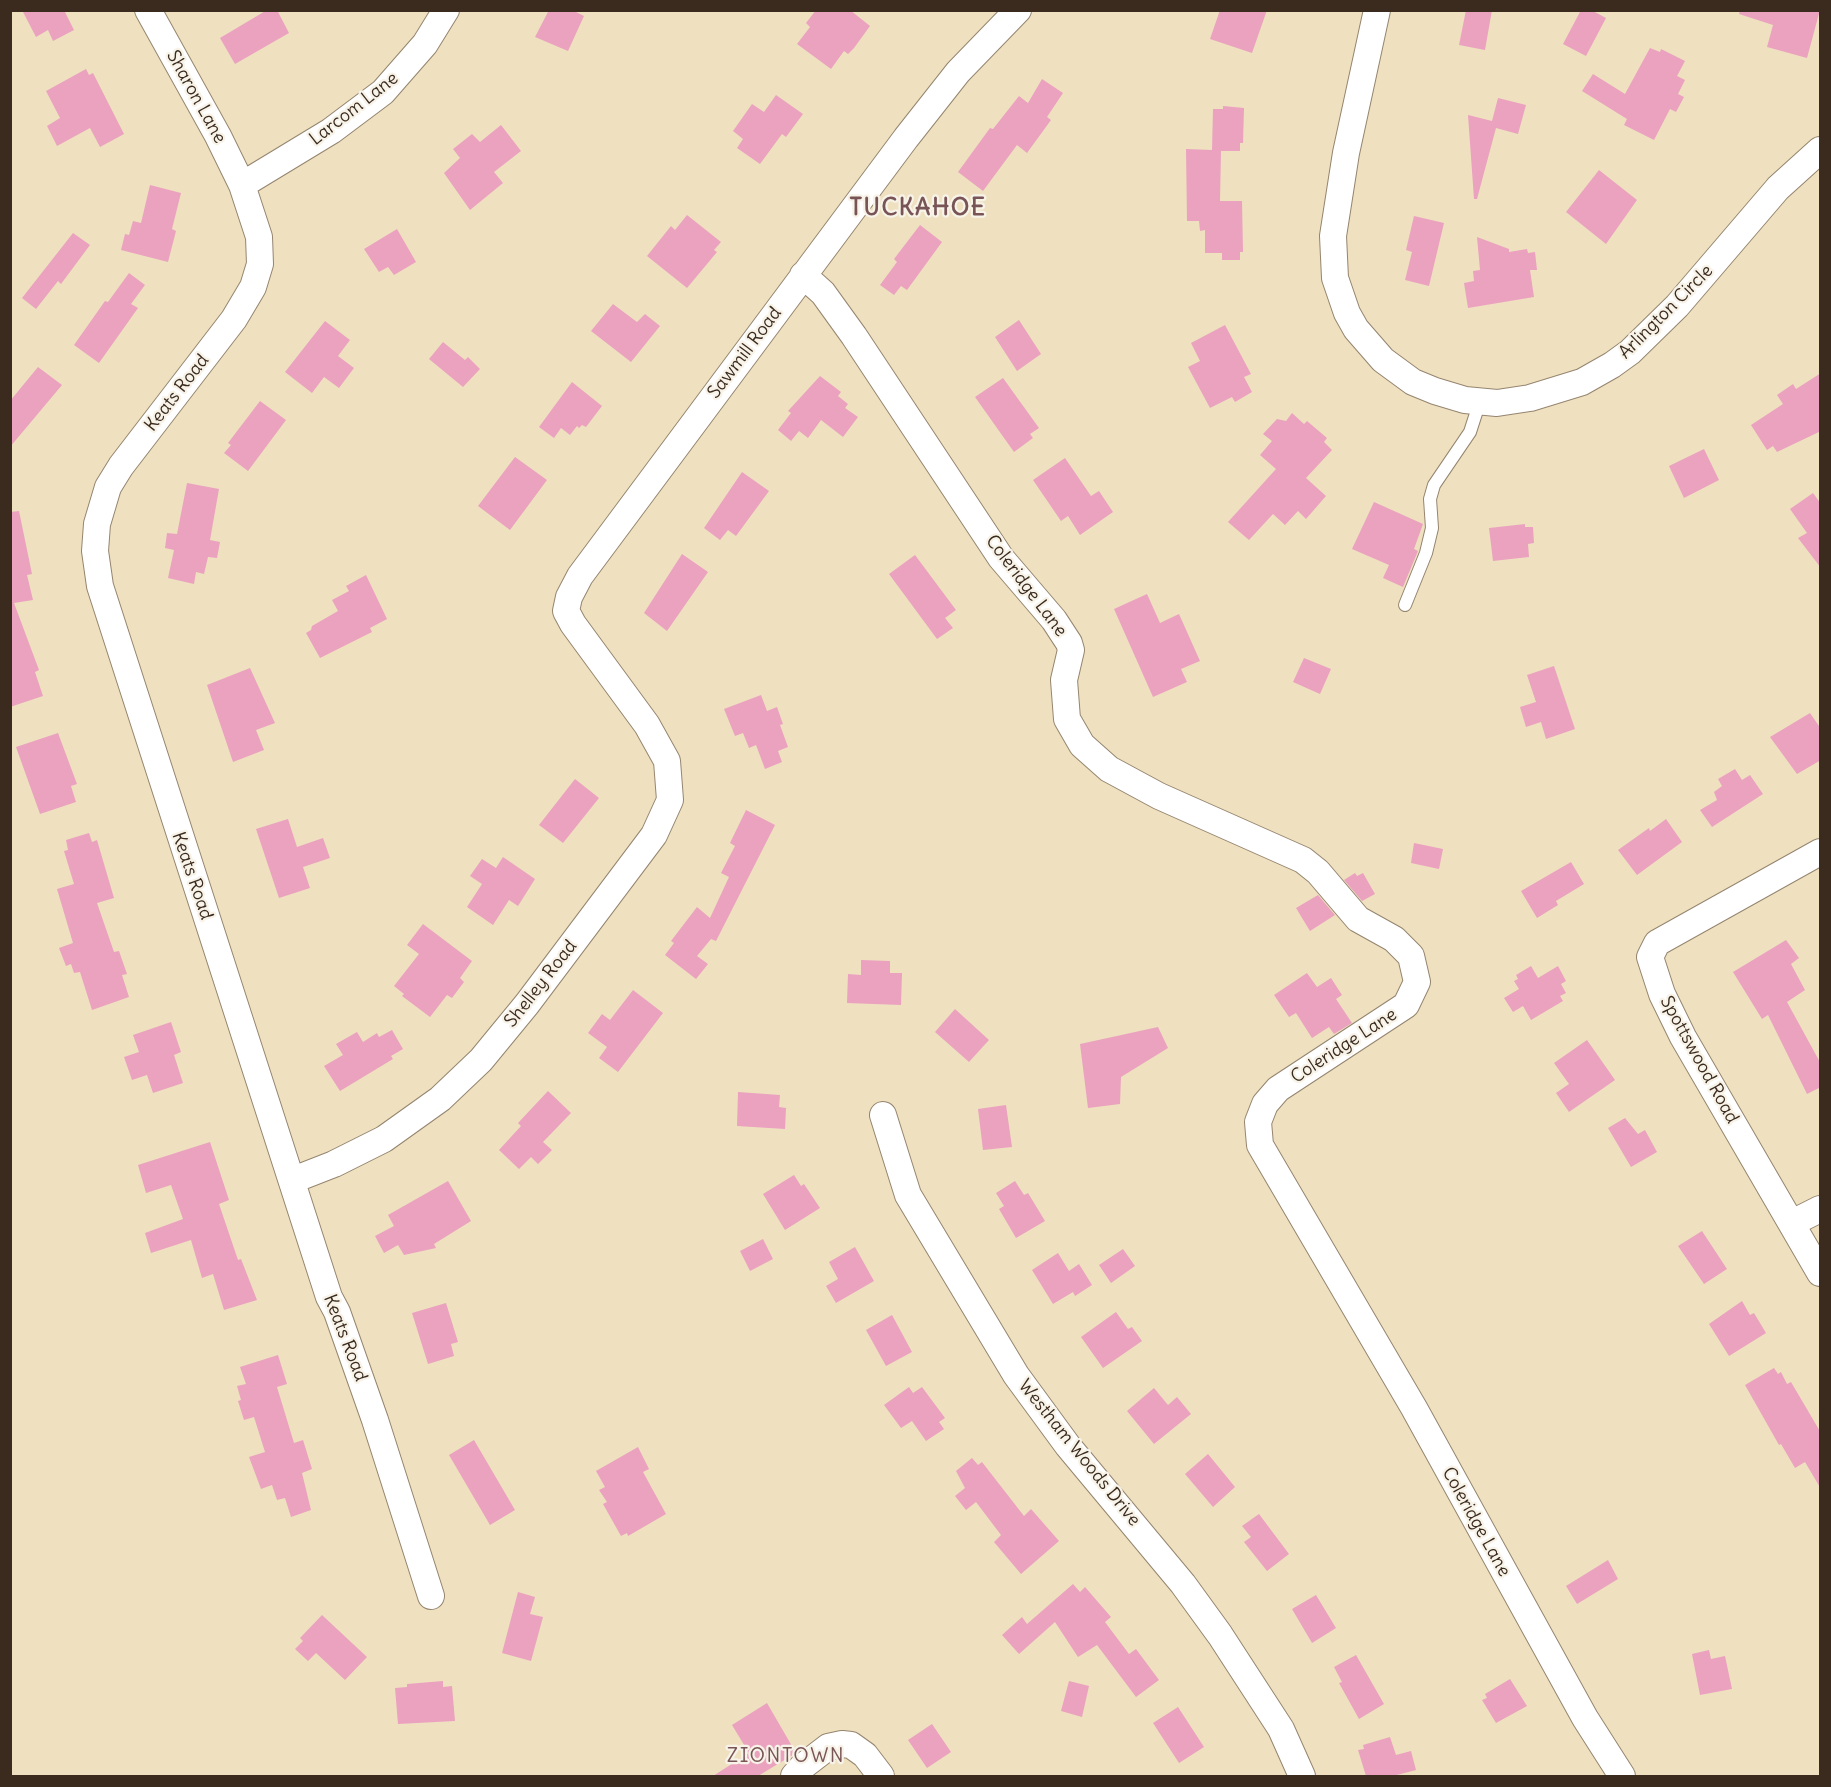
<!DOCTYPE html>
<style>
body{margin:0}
#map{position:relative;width:1831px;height:1787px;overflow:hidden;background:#efe0c0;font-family:Delius,sans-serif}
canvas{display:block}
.frame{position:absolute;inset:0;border:12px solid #3b2a1e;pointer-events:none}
</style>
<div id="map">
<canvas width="1831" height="1787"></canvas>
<div class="frame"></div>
</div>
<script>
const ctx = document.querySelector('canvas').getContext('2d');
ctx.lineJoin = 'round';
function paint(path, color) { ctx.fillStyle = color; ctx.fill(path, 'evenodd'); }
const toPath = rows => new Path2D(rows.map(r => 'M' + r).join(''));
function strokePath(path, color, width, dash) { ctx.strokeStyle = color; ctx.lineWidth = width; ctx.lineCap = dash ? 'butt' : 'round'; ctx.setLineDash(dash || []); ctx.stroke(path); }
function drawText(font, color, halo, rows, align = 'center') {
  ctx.font = font + ' Delius,sans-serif'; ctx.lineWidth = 4.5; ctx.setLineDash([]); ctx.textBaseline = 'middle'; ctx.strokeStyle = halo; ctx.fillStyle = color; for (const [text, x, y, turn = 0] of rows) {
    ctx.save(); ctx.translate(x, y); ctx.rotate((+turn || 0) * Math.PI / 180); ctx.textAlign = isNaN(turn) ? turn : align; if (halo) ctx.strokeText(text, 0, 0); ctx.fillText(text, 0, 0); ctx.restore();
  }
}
paint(toPath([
 [22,10,64,10,74,30,53,41,48,30,36,37],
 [267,10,277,10,289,33,235,64,220,38],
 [549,10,572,10,584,16,568,51,535,37],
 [816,10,850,10,870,26,854,48,848,54,844,51,831,69,797,44,810,27,806,23],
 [1220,10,1267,10,1252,53,1210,39],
 [1466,10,1492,10,1485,50,1459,45],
 [1581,10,1591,10,1606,18,1586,56,1563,44],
 [1740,10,1820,10,1807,58,1767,47,1773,25,1739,14],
 [1650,48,1660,52,1661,49,1685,61,1677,76,1685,80,1678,94,1684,97,1676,112,1670,109,1654,140,1624,125,1627,119,1582,91,1593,74,1625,94],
 [86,69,89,75,93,73,124,134,100,147,90,128,57,146,47,126,60,118,46,91],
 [1042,79,1063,93,1047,117,1051,120,1027,153,1017,145,983,191,958,172,990,128,993,129,1019,96,1028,103],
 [776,95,803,114,786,137,782,134,760,164,737,148,743,139,733,131,752,104,764,112],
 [1498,98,1526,105,1518,134,1496,128,1477,199,1474,199,1468,115,1492,121],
 [1223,106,1244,108,1243,143,1240,143,1240,151,1221,151,1220,201,1242,201,1243,252,1240,252,1240,260,1222,260,1222,253,1205,253,1205,230,1200,231,1199,221,1187,221,1186,149,1212,150,1213,109,1223,109],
 [501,125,521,151,494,172,503,183,470,210,444,173,460,158,453,149,472,134,480,142],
 [1599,170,1637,200,1606,244,1566,212],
 [150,185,181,193,172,229,176,231,168,262,121,250,125,234,129,235,133,221,141,223],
 [687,215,721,242,714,250,717,252,687,288,647,256,671,226,675,230],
 [1414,216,1444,223,1429,286,1405,280,1412,252,1406,250],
 [920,225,942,242,907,290,901,286,894,295,880,285,897,262,894,259],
 [397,229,416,262,394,275,388,267,379,272,364,249],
 [73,233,90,245,61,284,58,281,36,309,22,298],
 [1477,237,1509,249,1509,252,1527,249,1528,253,1535,252,1537,270,1530,270,1534,297,1468,308,1464,283,1474,281,1473,271,1480,270],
 [129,273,145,285,131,304,138,308,99,363,74,345,105,301,108,302],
 [613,304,637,322,645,314,660,326,631,362,591,331],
 [1019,320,1041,354,1017,371,995,337],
 [325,321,350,340,338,356,354,368,339,388,324,377,312,393,285,372],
 [1225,325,1251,374,1244,377,1252,392,1235,402,1232,397,1210,408,1188,367,1200,361,1191,343],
 [443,342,465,360,468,357,480,369,463,387,429,359],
 [38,367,62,385,10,447,10,401],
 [1821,373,1821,431,1777,452,1773,446,1767,450,1751,425,1783,404,1777,395,1793,384,1796,389],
 [820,376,841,392,838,396,848,404,845,408,858,417,843,437,821,420,808,438,799,431,791,441,778,430,791,413,788,411],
 [1003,378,1039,428,1030,434,1033,438,1014,452,975,397],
 [572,382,602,406,586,427,582,425,579,428,577,426,570,435,561,428,554,438,539,427],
 [260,401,286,420,248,471,224,453,231,445,228,443],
 [1292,413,1304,424,1307,421,1327,438,1324,442,1332,450,1306,478,1326,496,1306,519,1298,511,1285,525,1273,514,1249,540,1228,522,1276,469,1260,455,1272,441,1263,434,1277,419,1286,421],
 [1704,449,1719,480,1684,498,1669,466],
 [515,457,547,480,510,530,478,506],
 [1065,458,1091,496,1099,491,1113,512,1080,535,1068,516,1061,521,1033,480],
 [742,472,769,491,736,536,728,530,720,540,704,528],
 [187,483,219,489,210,540,220,542,217,558,208,557,204,574,196,572,194,584,168,578,174,550,165,548,167,533,177,534],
 [1813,493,1821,504,1821,568,1798,538,1807,533,1790,509],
 [1374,502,1423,524,1414,549,1418,551,1403,587,1383,578,1389,565,1352,549],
 [19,511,32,574,27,575,33,600,14,603,39,670,35,672,43,696,10,707,10,512],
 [1525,524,1525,527,1533,527,1534,543,1528,544,1529,557,1493,561,1489,528],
 [682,554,708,572,667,631,644,613],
 [915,555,956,610,945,618,953,628,937,639,889,574],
 [366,575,387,619,370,628,372,632,320,658,306,633,311,630,312,626,338,611,332,600,349,591,346,586],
 [1147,594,1160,623,1179,614,1200,661,1181,669,1187,682,1153,697,1114,609],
 [1304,658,1331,669,1320,694,1293,682],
 [1554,666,1575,729,1546,739,1541,722,1526,727,1520,707,1536,702,1527,675],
 [250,668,275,723,256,730,264,750,233,762,207,685],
 [761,695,767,711,777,707,783,724,780,725,788,747,778,751,782,762,765,769,756,745,749,748,743,733,735,736,724,709],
 [1810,713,1821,729,1821,760,1797,774,1770,737],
 [58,733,77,784,71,786,76,802,40,814,16,747],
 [1735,769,1742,780,1750,775,1763,794,1712,827,1700,810,1717,800,1714,792,1722,786,1718,779],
 [575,779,599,798,563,843,539,825],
 [746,810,775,825,716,941,711,939,697,956,708,964,696,979,665,955,674,943,671,941,697,907,710,918,729,877,721,873,735,846,730,843],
 [288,819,297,847,323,838,330,858,303,867,310,888,279,898,256,829],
 [1666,819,1682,842,1637,875,1618,850,1649,828,1650,831],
 [89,833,92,842,97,840,114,898,97,903,114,952,119,951,127,974,122,975,129,997,92,1010,80,972,74,973,71,964,66,966,59,948,73,943,57,889,74,884,64,851,68,850,66,840],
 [1414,843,1443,849,1439,869,1411,863],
 [503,857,535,879,518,906,509,900,493,925,467,907,482,884,470,876,482,859,496,868],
 [1571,862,1584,884,1556,901,1558,905,1537,918,1521,891],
 [1355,873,1357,876,1363,873,1375,894,1362,901,1344,880],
 [1318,895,1335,915,1310,931,1296,908],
 [423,924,472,961,460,978,464,982,452,998,447,995,430,1017,402,996,404,994,394,986,419,954,407,945],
 [1786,940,1799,958,1791,964,1805,990,1787,1002,1821,1064,1821,1087,1807,1094,1768,1015,1762,1019,1733,972],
 [861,960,890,961,890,973,902,973,901,1005,847,1003,848,974,861,975],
 [1531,966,1538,978,1558,966,1566,981,1561,984,1566,993,1560,996,1563,1001,1531,1020,1523,1006,1513,1012,1504,998,1519,989,1514,981,1518,979,1516,975],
 [1307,973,1317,987,1331,978,1342,995,1336,999,1352,1023,1334,1034,1329,1027,1312,1038,1296,1013,1289,1017,1274,995],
 [633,990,663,1013,618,1072,599,1058,607,1047,588,1033,602,1014,610,1020],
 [955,1009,989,1040,969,1062,935,1032],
 [171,1022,181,1052,174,1055,183,1083,153,1093,147,1075,132,1080,124,1057,139,1052,133,1035],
 [1158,1027,1168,1048,1121,1077,1120,1104,1088,1108,1080,1044],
 [392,1030,403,1049,391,1056,393,1059,340,1091,324,1066,343,1055,336,1044,357,1032,363,1042,377,1033,379,1037],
 [1587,1040,1615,1080,1569,1112,1556,1093,1569,1084,1554,1063],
 [548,1091,571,1113,543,1142,552,1150,538,1164,531,1157,519,1169,499,1150,521,1126,518,1123],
 [738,1092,780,1095,779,1107,786,1108,785,1129,737,1126],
 [1006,1105,1012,1147,983,1150,978,1109],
 [1625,1118,1638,1134,1645,1130,1657,1152,1631,1167,1608,1128],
 [210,1142,229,1200,219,1204,238,1260,241,1259,257,1300,224,1310,213,1274,202,1278,191,1240,151,1253,145,1233,183,1219,171,1185,146,1193,138,1165],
 [794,1175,801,1186,804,1184,820,1208,785,1230,763,1194],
 [448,1181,471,1221,434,1244,436,1248,404,1255,398,1245,384,1253,375,1236,394,1226,388,1215],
 [1015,1181,1024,1195,1028,1193,1045,1221,1016,1238,999,1209,1004,1206,996,1193],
 [1702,1231,1727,1269,1704,1284,1678,1246],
 [763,1239,773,1259,750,1271,740,1251],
 [855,1247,874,1281,836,1303,826,1286,838,1279,829,1262],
 [1123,1249,1135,1266,1111,1283,1099,1265],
 [1058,1253,1069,1271,1079,1264,1092,1285,1075,1296,1073,1292,1053,1304,1032,1270],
 [1742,1301,1750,1315,1754,1313,1766,1333,1729,1356,1709,1324],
 [446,1303,458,1342,451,1344,454,1356,428,1364,412,1313],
 [1116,1312,1128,1329,1132,1327,1142,1341,1103,1368,1081,1337],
 [892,1315,912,1352,886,1366,866,1330],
 [278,1355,287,1384,277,1387,294,1443,303,1440,312,1469,302,1473,311,1510,291,1517,285,1498,277,1500,272,1485,261,1489,249,1457,265,1452,254,1417,244,1420,238,1401,241,1400,237,1386,246,1384,240,1367],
 [1774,1368,1778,1374,1781,1372,1787,1384,1791,1382,1821,1433,1821,1489,1805,1462,1795,1468,1781,1444,1779,1445,1745,1385],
 [909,1387,913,1393,922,1387,945,1418,939,1422,944,1429,926,1441,912,1421,901,1428,884,1405],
 [1154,1388,1168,1405,1177,1397,1191,1414,1154,1444,1127,1411],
 [474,1440,515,1510,490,1525,449,1455],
 [638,1447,649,1469,643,1472,666,1514,628,1536,627,1533,621,1536,603,1504,607,1502,599,1490,605,1487,596,1471],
 [1208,1454,1235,1487,1213,1507,1185,1474],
 [972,1458,978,1465,982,1462,1024,1516,1031,1509,1059,1541,1021,1574,994,1542,1001,1535,976,1502,966,1510,955,1496,965,1488,956,1471],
 [1259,1514,1289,1554,1267,1571,1244,1542,1251,1537,1242,1526],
 [1608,1560,1618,1579,1577,1604,1566,1586],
 [1073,1584,1080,1592,1085,1587,1111,1617,1105,1622,1129,1654,1136,1649,1159,1680,1136,1697,1097,1645,1078,1657,1055,1622,1019,1654,1002,1635,1022,1617,1027,1624],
 [518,1592,535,1597,530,1614,543,1617,531,1661,502,1653],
 [1316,1595,1336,1628,1312,1643,1292,1609],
 [322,1615,367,1657,345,1680,316,1653,308,1661,295,1649,303,1641,300,1638],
 [1709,1650,1711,1659,1725,1656,1732,1689,1700,1695,1692,1654],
 [1356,1655,1384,1704,1359,1719,1339,1683,1342,1682,1334,1667],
 [1510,1679,1527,1706,1496,1723,1482,1700,1487,1698,1485,1694],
 [443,1681,443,1687,452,1686,455,1721,398,1724,395,1688,407,1687,407,1684],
 [1069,1681,1089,1686,1082,1717,1061,1711],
 [767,1703,796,1753,758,1776,713,1776,749,1753,732,1725],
 [1178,1707,1204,1747,1179,1763,1153,1723],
 [932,1724,951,1752,927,1768,908,1740],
 [1390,1737,1396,1755,1411,1751,1416,1770,1393,1776,1366,1776,1358,1750,1364,1749,1363,1745]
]), '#eaa2bf');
const lane = toPath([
 [1405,605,1426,553,1432,528,1430,499,1434,485,1470,432,1480,401]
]);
const street = toPath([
 [148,10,218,136,242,185,259,237,260,264,253,287,234,319,121,466,108,487,97,524,95,551,100,586,329,1297,337,1312,375,1420,431,1596],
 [1377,10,1346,153,1333,236,1335,278,1347,313,1356,329,1383,360,1413,382,1435,391,1465,400,1497,403,1530,398,1582,382,1612,365,1630,352,1677,306,1778,188,1820,150],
 [242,185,331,131,383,92,425,44,446,10],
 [803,275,823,293,854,336,1001,558,1054,620,1069,643,1071,650,1064,680,1067,719,1082,745,1109,769,1159,796,1303,860,1318,872,1358,919,1394,939,1411,956,1417,982,1406,1005,1278,1089,1265,1104,1258,1122,1260,1145,1414,1408,1585,1718,1622,1776],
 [1820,852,1657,943,1650,957,1662,994,1683,1037,1820,1273],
 [883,1115,908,1195,1016,1375,1068,1446,1183,1584,1220,1635,1281,1729,1302,1776],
 [293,1180,334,1164,384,1139,440,1099,481,1060,527,1004,654,835,670,800,667,761,647,725,573,624,566,611,569,597,580,576,906,138,958,72,1018,10],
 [1792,1223,1820,1209],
 [794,1776,802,1767,828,1747,842,1744,851,1745,865,1755,881,1776]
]);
strokePath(lane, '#95856f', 14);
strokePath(street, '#95856f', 28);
strokePath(lane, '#fff', 12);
strokePath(street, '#fff', 26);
drawText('18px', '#3b2a1e', '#f7f3e8', [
 ["Sharon Lane",196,97,61],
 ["Larcom Lane",354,109,-38],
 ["Arlington Circle",1666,312,-45],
 ["Sawmill Road",745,353,-53],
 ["Keats Road",177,393,-52],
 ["Coleridge Lane",1026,586,53],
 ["Keats Road",192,876,71],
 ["Shelley Road",541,984,-52],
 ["Coleridge Lane",1344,1046,-33],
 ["Spottswood Road",1699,1060,61],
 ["Keats Road",345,1338,69],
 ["Westham Woods Drive",1079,1453,51],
 ["Coleridge Lane",1476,1522,61]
]);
ctx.letterSpacing = '1.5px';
drawText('20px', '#785456', '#f7f3e8', [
 ["ZIONTOWN",786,1756]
]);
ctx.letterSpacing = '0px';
ctx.letterSpacing = '1.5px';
drawText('bold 24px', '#785456', '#f7f3e8', [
 ["TUCKAHOE",918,208]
]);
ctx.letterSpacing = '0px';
</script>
